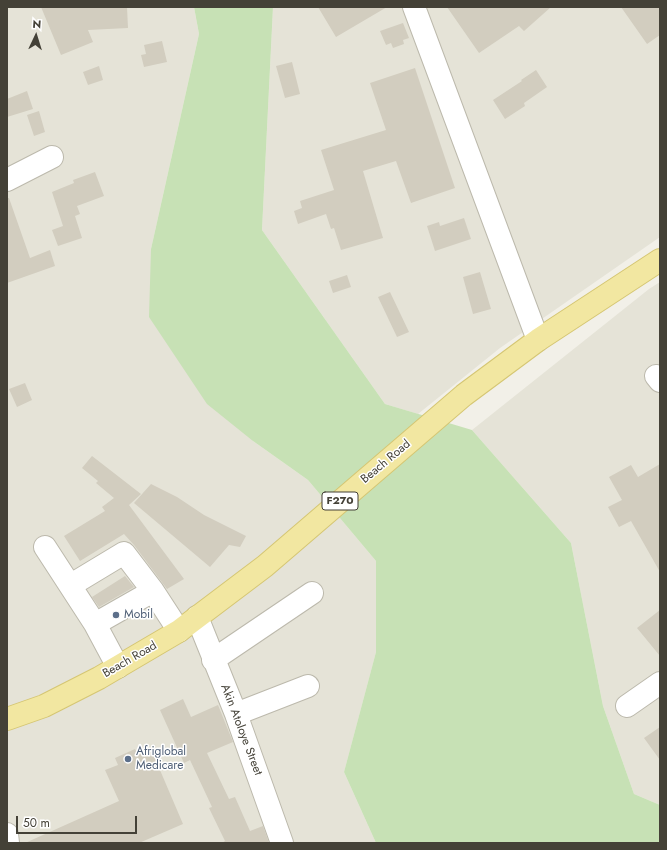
<!DOCTYPE html>
<style>
body{margin:0}
#map{position:relative;width:667px;height:850px;overflow:hidden;background:#f2f0e8;font-family:Jost,sans-serif}
canvas{display:block}
.frame{position:absolute;inset:0;border:8px solid #444137;pointer-events:none}
.north{position:absolute;left:16px;top:16px;width:40px;height:40px;-webkit-text-stroke:3px #fff;paint-order:stroke;rotate:4deg;font-size:11px;font-weight:700;line-height:16px;text-align:center;color:#444137}
.north::after{content:'';display:block;margin:auto;width:14px;height:18px;background:#444137;clip-path:polygon(50% 0,100% 100%,50% 72%,0 100%)}
.scale{position:absolute;left:16px;top:816px;width:121px;height:18px;box-sizing:border-box;border:2px solid #444137;border-top:0;padding-left:5px;font-size:12px;line-height:14px;white-space:nowrap;color:#444137;-webkit-text-stroke:3px #fff;paint-order:stroke}
</style>
<div id="map">
<canvas width="667" height="850"></canvas>
<div class="frame"></div>
<div class="north">N</div>
<div class="scale">50 m</div>
</div>
<script>
const ctx = document.querySelector('canvas').getContext('2d');
ctx.lineJoin = 'round';
function paint(path, color) { ctx.fillStyle = color; ctx.fill(path, 'evenodd'); }
const toPath = rows => new Path2D(rows.map(r => 'M' + r).join(''));
function strokePath(path, color, width, dash) { ctx.strokeStyle = color; ctx.lineWidth = width; ctx.lineCap = dash ? 'butt' : 'round'; ctx.setLineDash(dash || []); ctx.stroke(path); }
function drawText(font, color, halo, rows, align = 'center') {
  ctx.font = font + ' Jost,sans-serif'; ctx.lineWidth = 3; ctx.setLineDash([]); ctx.textBaseline = 'middle'; ctx.strokeStyle = halo; ctx.fillStyle = color; for (const [text, x, y, turn = 0] of rows) {
    ctx.save(); ctx.translate(x, y); ctx.rotate((+turn || 0) * Math.PI / 180); ctx.textAlign = isNaN(turn) ? turn : align; if (halo) ctx.strokeText(text, 0, 0); ctx.fillText(text, 0, 0); ctx.restore();
  }
}
paint(toPath([
 [7,7,194,7,199,34,151,249,253,441,308,480,376,561,376,652,344,772,376,843,7,843],
 [273,7,660,7,660,237,500,348,418,414,385,404,262,230],
 [660,282,660,805,634,794,603,706,571,543,472,430,649,289]
]), '#e5e3d7');
paint(toPath([
 [194,7,273,7,262,230,385,404,472,430,571,543,603,706,634,794,660,805,660,843,376,843,344,772,376,652,376,561,308,480,253,441,207,404,149,317,151,249,199,34]
]), '#c7e1b5');
paint(toPath([
 [41,7,127,7,128,28,88,30,93,42,61,55],
 [318,7,387,7,336,37],
 [447,7,551,7,524,31,519,26,479,53],
 [621,7,660,7,660,35,647,44],
 [403,23,409,38,403,40,404,44,393,48,391,43,386,45,380,31],
 [162,41,167,62,144,67,141,55,146,54,144,45],
 [292,62,300,94,285,98,276,66],
 [99,66,103,80,88,85,83,72],
 [415,68,455,188,411,203,396,161,363,171,383,238,341,250,334,228,331,229,326,214,298,224,294,211,302,208,300,201,334,190,321,150,386,130,370,83],
 [536,70,547,87,524,103,525,106,505,119,493,100,522,81,521,80],
 [27,91,33,109,7,117,7,99],
 [39,111,45,132,34,136,27,115],
 [95,172,104,196,77,206,80,214,75,216,82,238,58,246,52,230,63,226,52,192,74,183,73,180],
 [7,198,9,198,30,258,50,250,55,266,7,283],
 [464,218,471,239,435,251,427,226,439,222,440,226],
 [480,272,491,309,473,314,463,277],
 [347,275,351,287,333,293,329,281],
 [390,292,409,332,397,337,378,297],
 [25,383,32,400,17,407,9,389],
 [92,456,141,494,129,505,184,579,167,589,134,545,124,534,80,561,64,536,105,511,102,507,114,498,96,483,98,481,82,468],
 [660,464,660,572,631,521,619,527,608,507,622,500,609,477,631,465,638,477],
 [151,484,177,497,204,515,246,536,240,547,229,545,210,567,134,503],
 [125,576,134,587,99,607,92,597],
 [660,610,660,656,637,628],
 [183,699,191,717,218,705,233,742,207,753,229,799,235,797,250,831,263,826,269,843,222,843,225,841,209,808,212,807,190,760,184,763,160,710],
 [660,727,660,760,644,738],
 [135,749,138,755,151,749,183,824,139,843,25,843,119,801,105,770,118,765,115,758]
]), '#d2cdbf');
const minor = toPath([
 [414,7,538,340],
 [7,180,52,157],
 [656,376,660,381],
 [45,547,95,624,118,667],
 [71,585,124,553,153,591,179,631],
 [197,617,236,714,282,843],
 [95,624,153,591],
 [213,660,312,593],
 [627,706,660,683],
 [236,714,308,686],
 [7,834,8,843]
]);
const major = toPath([
 [7,719,44,706,99,678,179,631,265,566,464,395,538,340,660,260]
]);
strokePath(minor, '#bcb9ac', 24);
strokePath(major, '#d5c673', 24);
strokePath(minor, '#fff', 22);
strokePath(major, '#f2e7a1', 22);
for (const [x, y, r, color] of [
 [116,615,4,"#5c6f8a"],
 [128,759,4,"#5c6f8a"]
]) { const dot = new Path2D(); dot.arc(x, y, r, 0, 2 * Math.PI); ctx.fillStyle = color; ctx.fill(dot); strokePath(dot, '#fff', 1.5); }
for (const [x, y, w] of [
 [340,501,36]
]) { const box = new Path2D(); box.roundRect(x - w / 2, y - 9, w, 18, 3); ctx.fillStyle = '#fff'; ctx.fill(box); strokePath(box, '#444137', 1); }
drawText('bold 11px', '#444137', null, [
 ["F270",340,501]
]);
drawText('12px', '#444137', '#fff', [
 ["Beach Road",386,462,-40],
 ["Beach Road",130,660,-30],
 ["Akin Atoloye Street",241,730,69]
]);
drawText('12px', '#4e5e75', '#fff', [
 ["Mobil",124,615],
 ["Afriglobal",136,752],
 ["Medicare",136,766]
], 'left');
</script>
